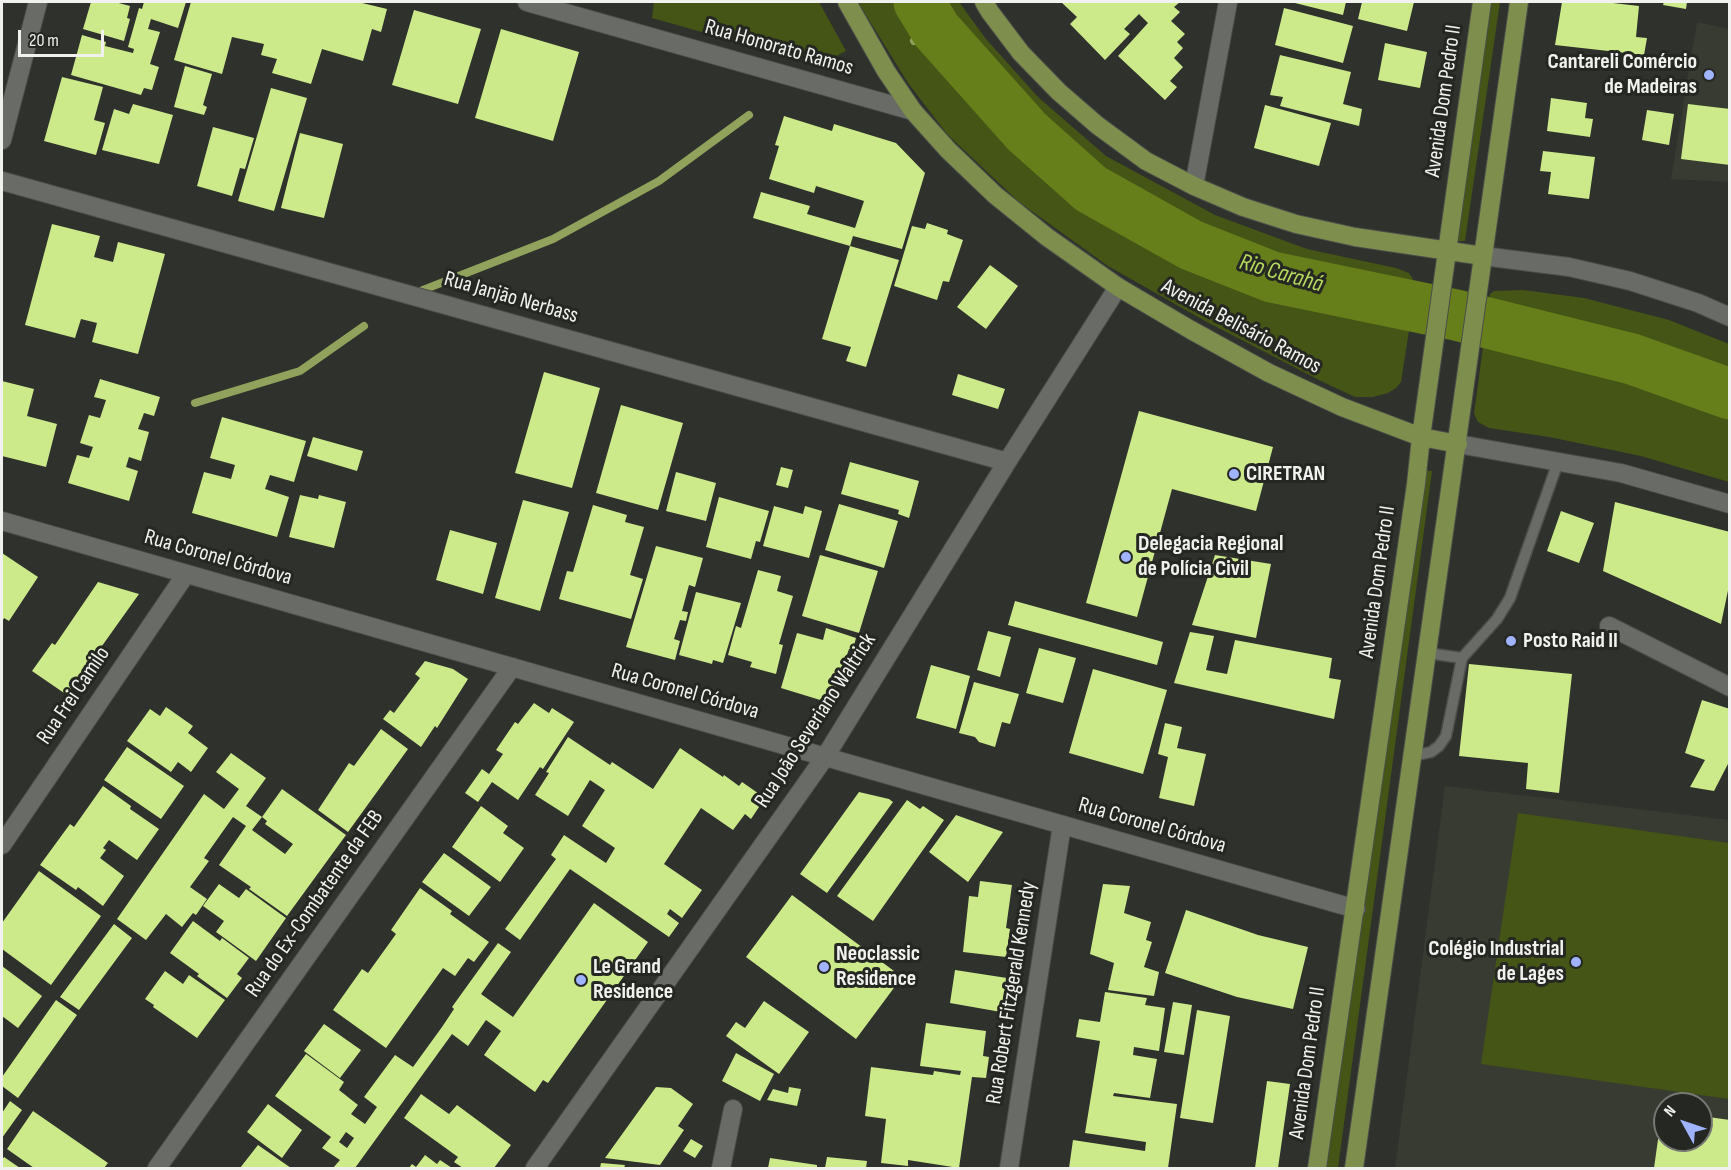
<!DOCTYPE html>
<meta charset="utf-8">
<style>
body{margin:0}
#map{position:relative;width:1731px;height:1170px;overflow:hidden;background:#2f312c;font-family:"Sofia Sans Condensed",sans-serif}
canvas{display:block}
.frame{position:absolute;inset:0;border:3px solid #f1f2ef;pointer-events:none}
.north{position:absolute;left:1653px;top:1092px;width:60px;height:60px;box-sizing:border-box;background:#252722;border:2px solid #777874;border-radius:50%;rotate:310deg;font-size:16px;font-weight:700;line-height:24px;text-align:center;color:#f1f2ef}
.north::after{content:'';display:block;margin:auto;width:21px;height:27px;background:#a0b3fd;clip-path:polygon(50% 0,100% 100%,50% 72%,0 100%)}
.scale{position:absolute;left:18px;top:30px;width:86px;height:27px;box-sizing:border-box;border:3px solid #f1f2ef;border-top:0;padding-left:8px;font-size:18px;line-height:21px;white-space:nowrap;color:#f1f2ef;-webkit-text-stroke:4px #252722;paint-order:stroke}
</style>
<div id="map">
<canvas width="1731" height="1170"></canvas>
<div class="frame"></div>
<div class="north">N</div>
<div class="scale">20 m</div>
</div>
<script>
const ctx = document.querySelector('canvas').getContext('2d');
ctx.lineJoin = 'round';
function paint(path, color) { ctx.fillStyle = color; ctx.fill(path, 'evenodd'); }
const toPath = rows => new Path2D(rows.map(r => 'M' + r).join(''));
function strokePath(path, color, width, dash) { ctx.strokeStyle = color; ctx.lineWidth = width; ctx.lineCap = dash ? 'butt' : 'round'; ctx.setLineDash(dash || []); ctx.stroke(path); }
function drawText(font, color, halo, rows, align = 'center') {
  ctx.font = font + ' "Sofia Sans Condensed",sans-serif'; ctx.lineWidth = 6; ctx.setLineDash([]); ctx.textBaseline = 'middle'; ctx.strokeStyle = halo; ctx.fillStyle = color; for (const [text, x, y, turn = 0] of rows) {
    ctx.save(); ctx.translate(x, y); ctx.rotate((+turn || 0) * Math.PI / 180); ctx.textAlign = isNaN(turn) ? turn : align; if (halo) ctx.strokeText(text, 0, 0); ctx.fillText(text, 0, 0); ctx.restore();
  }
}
paint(toPath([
 [1697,22,1729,29,1729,182,1671,179],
 [1445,786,1729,820,1729,1168,1395,1168],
 [1665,1104,1701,1104,1701,1140,1665,1140]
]), '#383b31');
paint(toPath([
 [654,2,819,2,846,51,819,65,652,18],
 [858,2,959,2,986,39,1038,97,1106,156,1215,215,1307,249,1396,268,1409,273,1413,279,1415,292,1401,382,1396,388,1388,393,1373,397,1355,397,1323,382,1207,322,1108,266,1019,202,947,134,908,83],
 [1490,2,1500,2,1465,241,1456,241],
 [1523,290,1584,298,1669,320,1729,344,1729,482,1641,456,1549,437,1489,428,1478,422,1474,414,1490,294,1494,291],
 [1422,470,1432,471,1338,1168,1325,1168],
 [1518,813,1729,843,1729,1099,1481,1064]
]), '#445515');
strokePath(toPath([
 [914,41,936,30],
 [423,290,553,239,659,181,749,115],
 [195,403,300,371,364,326]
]), '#90a25b', 8);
strokePath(toPath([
 [919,2,936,30,1027,132,1091,189,1191,245,1272,277,1456,315,1632,359,1730,394]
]), '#677f1b', 51);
paint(toPath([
 [91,2,115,2,130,6,127,18,130,19,124,41,83,29],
 [144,2,186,2,178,28,151,19,148,29,160,32,150,64,159,67,152,90,144,88,141,95,71,75,82,35,106,42,105,46,133,53,134,49,128,47,139,8,142,9],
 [191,2,358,2,387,9,381,32,372,29,363,61,322,49,311,84,272,73,277,59,261,55,264,44,232,37,222,74,174,60],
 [1061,2,1180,2,1174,7,1180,12,1171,21,1185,34,1177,42,1183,48,1174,58,1183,67,1170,81,1177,87,1165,100,1118,56,1148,23,1139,14,1124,29,1130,34,1105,60,1070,24,1077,17],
 [1291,2,1346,2,1343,15],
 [1362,2,1414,2,1407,31,1358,19],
 [1562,2,1604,2,1639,6,1636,37,1647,38,1644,55,1555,45],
 [1664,2,1687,2,1686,9,1663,5],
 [1284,8,1353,26,1343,63,1275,45],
 [414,10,481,29,458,104,392,85],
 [501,29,579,52,553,141,475,118],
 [1385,43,1427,52,1420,88,1378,80],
 [1280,55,1351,72,1343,104,1362,109,1359,126,1280,106,1283,97,1270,95],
 [185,66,212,74,203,105,207,107,204,115,174,107],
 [62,77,103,87,94,120,105,123,96,155,44,141],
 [271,88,307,98,274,211,238,201],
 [1551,98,1587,103,1585,118,1593,119,1590,137,1547,131],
 [133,104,173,115,159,164,102,150,114,109,129,114],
 [1688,104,1730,109,1730,165,1681,159],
 [1265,105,1331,123,1319,166,1254,148],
 [1647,110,1674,114,1669,145,1642,140],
 [784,116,832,131,834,124,896,143,925,173,902,249,853,236,850,246,899,260,866,367,846,361,851,347,822,339,850,246,753,218,761,192,810,206,807,214,855,228,864,201,816,186,814,193,769,179,779,146,775,145],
 [213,127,254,138,245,169,240,168,232,196,197,186],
 [300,133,343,144,324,218,281,208],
 [1543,151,1595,157,1589,199,1548,194,1551,172,1540,171],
 [927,223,948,230,947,234,963,240,949,282,943,281,937,300,894,286,912,226,925,229],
 [52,224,100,236,94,257,113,262,118,242,165,254,138,354,92,342,97,323,81,319,75,338,25,325],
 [990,265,1018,286,986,329,957,307],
 [544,372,600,388,572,488,515,473],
 [958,374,1005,389,998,409,952,395],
 [100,379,160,397,154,416,144,413,138,429,149,432,141,461,129,457,126,467,138,471,129,501,68,483,77,455,89,458,93,447,80,443,89,415,100,418,106,400,94,397],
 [2,381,34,389,27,416,57,424,46,467,2,456],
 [621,405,683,423,658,510,596,493],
 [1139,411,1273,447,1256,511,1172,489,1137,617,1086,603],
 [222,417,306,441,294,482,270,475,265,489,289,497,277,537,192,513,204,472,231,479,235,465,210,458],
 [313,437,363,451,357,471,307,456],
 [850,462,919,481,909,518,898,514,899,510,841,494],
 [781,467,793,470,788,488,776,485],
 [676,472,716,483,706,521,666,511],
 [300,495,318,499,319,495,346,502,334,548,289,537],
 [719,497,769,511,760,542,756,541,751,559,706,547],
 [523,500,569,512,540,611,495,598],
 [1615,502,1730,532,1730,581,1721,624,1603,571],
 [839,504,898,521,884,568,825,550],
 [593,505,627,515,625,522,644,527,630,575,643,579,631,619,559,599,567,571,573,572],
 [774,506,803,514,805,506,822,511,809,558,763,546],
 [1561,511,1594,523,1579,563,1547,551],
 [450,530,497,543,483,594,436,580],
 [656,546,703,558,695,587,689,585,682,611,688,612,686,621,680,620,674,639,680,641,675,660,626,647],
 [2,553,38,577,9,621,4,618,2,622],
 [820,555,878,571,859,633,802,616],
 [1215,555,1271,564,1256,638,1192,625],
 [758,570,781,576,777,591,793,596,779,644,783,645,776,674,750,667,752,662,728,655,736,626,741,628],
 [98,582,139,594,67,695,32,671,52,643,55,645],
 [696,592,741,603,723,663,713,660,712,664,679,655],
 [1015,601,1163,642,1157,665,1008,625],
 [826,628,856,638,853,649,849,649,830,703,781,688,797,633,823,640],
 [988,631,1011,637,1000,677,977,670],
 [1190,632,1214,636,1206,670,1227,674,1235,640,1332,658,1329,678,1341,680,1334,719,1174,683],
 [1039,648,1076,658,1063,703,1026,693],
 [425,661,453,669,468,679,437,728,435,726,421,747,383,719,390,710,394,713,420,678,415,674],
 [1469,664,1572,674,1559,793,1526,789,1528,763,1459,756],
 [931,665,970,676,956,729,916,718],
 [1093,669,1167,690,1143,774,1069,753],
 [974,682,1019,694,1010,724,1002,722,995,747,979,742,975,737,959,733],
 [1702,700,1730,709,1730,760,1714,791,1690,787,1705,760,1685,753],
 [534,703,549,713,552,708,574,722,543,769,540,767,518,800,492,782,478,802,465,793,482,769,489,774,503,754,496,750,515,722,518,724],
 [166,707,193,726,188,733,208,748,191,772,178,762,171,772,127,741,150,709,160,716],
 [1165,723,1182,727,1177,748,1206,754,1194,806,1159,798,1168,757,1158,754],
 [381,729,408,749,348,832,318,810,349,763,354,766],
 [568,737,610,765,612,762,653,789,680,748,723,777,724,775,739,786,742,782,765,798,751,819,745,814,733,830,701,808,664,864,702,890,682,918,670,909,667,914,679,923,669,937,570,869,520,940,505,929,556,859,551,855,564,835,606,863,615,848,582,826,605,790,590,780,568,816,535,795,549,773,546,772],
 [127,747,184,786,161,819,104,780],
 [231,753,266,778,246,806,262,817,252,830,285,854,293,844,265,824,267,821,262,817,282,789,346,835,287,916,249,889,251,887,219,865,246,826,233,817,204,858,209,861,190,887,207,899,196,915,193,913,182,927,166,914,146,940,117,919,204,794,224,809,239,789,216,772],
 [103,786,131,806,130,809,159,829,137,860,109,840,103,848,106,850,100,858,124,876,103,906,78,887,76,890,40,865,70,824,74,827],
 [859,792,889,799,893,802,827,893,800,874],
 [907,800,920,809,923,806,944,820,873,921,837,896],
 [481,806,508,826,503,833,524,848,500,882,452,847],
 [956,815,1003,832,968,882,929,852],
 [444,853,491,887,469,916,422,882],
 [39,871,101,916,51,985,2,949,2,923],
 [980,881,1012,885,1006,928,1010,929,1006,957,963,952,969,896,978,897],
 [219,884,239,898,246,889,286,918,256,961,216,932,224,921,203,906],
 [1103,884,1130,886,1124,913,1151,922,1146,940,1152,942,1144,967,1159,972,1154,996,1108,990,1114,963,1090,954],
 [420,888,452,911,450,914,489,942,474,962,468,958,455,976,443,968,386,1048,333,1010,362,969,368,973,396,934,391,930],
 [792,895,902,977,856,1039,746,957],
 [594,903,648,942,548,1083,543,1080,535,1092,484,1055,501,1031,486,1020,468,1046,452,1034,355,1168,333,1168,340,1160,322,1148,331,1137,275,1096,306,1054,344,1082,339,1090,358,1105,351,1114,365,1124,377,1107,364,1097,395,1055,413,1067,442,1027,454,1009,452,1007,498,943,511,952,481,994,513,1017],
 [346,1132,354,1138,347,1148,339,1142],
 [1186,910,1258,935,1308,947,1293,1009,1237,997,1165,973],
 [193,921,220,941,222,938,249,958,237,974,242,978,227,998,197,976,199,974,170,953],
 [114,924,132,938,79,1010,60,997],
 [2,966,42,996,18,1028,2,1016],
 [955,970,1007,978,1001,1012,950,1003],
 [165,971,183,984,189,975,225,1000,197,1038,153,1007,154,1005,145,999],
 [1105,992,1147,998,1145,1005,1165,1008,1159,1051,1134,1047,1133,1055,1157,1059,1150,1098,1114,1093,1113,1096,1177,1104,1168,1168,1069,1168,1073,1140,1145,1151,1146,1142,1085,1133,1100,1041,1076,1037,1079,1019,1100,1022],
 [56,1000,77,1015,18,1098,2,1086,2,1077],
 [764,1001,809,1032,779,1074,726,1036,736,1022,745,1028],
 [1173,1002,1192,1005,1184,1055,1164,1052],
 [1197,1010,1230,1016,1213,1123,1180,1118],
 [926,1023,986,1031,983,1056,989,1057,986,1078,972,1077,959,1168,908,1160,908,1166,881,1163,886,1119,865,1116,871,1067,933,1075,934,1071,960,1075,961,1071,920,1066],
 [324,1024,361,1050,340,1078,304,1051],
 [736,1053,774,1074,760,1101,722,1081],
 [1267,1081,1290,1084,1278,1168,1255,1168],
 [656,1087,671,1088,693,1104,678,1126,684,1130,660,1165,605,1158],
 [789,1087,801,1089,797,1106,767,1100,773,1089,788,1093],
 [421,1094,449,1114,457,1105,511,1145,494,1168,463,1168,454,1162,458,1157,404,1118],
 [10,1101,22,1110,2,1138,2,1113],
 [268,1104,302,1130,282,1158,247,1132],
 [33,1111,108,1163,104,1168,34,1168,7,1149],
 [1662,1111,1665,1111,1665,1140,1701,1140,1701,1116,1730,1120,1730,1168,1654,1168],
 [691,1139,703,1146,695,1158,683,1151],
 [258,1145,291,1168,240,1168],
 [425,1155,437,1164,440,1160,452,1168,409,1168,412,1164,416,1167],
 [4,1157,20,1168,2,1168,2,1160],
 [827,1157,867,1161,866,1168,825,1168],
 [770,1158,817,1165,817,1168,768,1168],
 [601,1163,625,1165,624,1168,600,1168]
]), '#cdea8b');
const lane = toPath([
 [1427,653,1462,658],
 [1413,756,1431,752,1439,746,1446,736,1462,658,1497,619,1510,598,1558,462]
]);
const street = toPath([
 [527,2,913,111],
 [2,140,38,2],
 [2,181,1007,462],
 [1194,186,1228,2],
 [1609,626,1730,687],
 [2,845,186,574],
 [157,1168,512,667],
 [535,1168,825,757,1007,462,1118,287],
 [721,1168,733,1109],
 [1009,1168,1062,825]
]);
const secondary = toPath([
 [1483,256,1569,267,1630,281,1698,303,1730,317],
 [1458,444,1621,473,1730,504],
 [2,521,1356,909]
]);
const primary = toPath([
 [847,2,886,71,913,111,948,150,995,195,1047,237,1118,287,1191,330,1269,373,1342,407,1421,437,1458,444],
 [984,2,990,12,1021,53,1059,92,1097,125,1146,161,1194,186,1243,207,1296,224,1355,237,1483,256],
 [1317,1168,1416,484,1421,437,1482,2],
 [1354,1168,1519,2]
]);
strokePath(lane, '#4b4d49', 13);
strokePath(street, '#4b4d49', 20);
strokePath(secondary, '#4b4d49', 20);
strokePath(primary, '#4b4d49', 20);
strokePath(lane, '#696b66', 10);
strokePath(street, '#696b66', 18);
strokePath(secondary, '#696b66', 18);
strokePath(primary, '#7d8e4d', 18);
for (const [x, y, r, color] of [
 [1709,75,6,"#a0b3fd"],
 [1234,474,6,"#a0b3fd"],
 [1126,557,6,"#a0b3fd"],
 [1511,641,6,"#a0b3fd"],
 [1576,962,6,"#a0b3fd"],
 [824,967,6,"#a0b3fd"],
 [581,980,6,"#a0b3fd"]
]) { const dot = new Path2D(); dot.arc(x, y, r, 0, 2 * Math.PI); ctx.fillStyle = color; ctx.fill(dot); strokePath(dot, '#252722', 2); }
drawText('22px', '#f1f2ef', '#252722', [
 ["Rua Honorato Ramos",779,48,16],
 ["Avenida Dom Pedro II",1444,101,-82],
 ["Rua Janjão Nerbass",511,298,16],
 ["Avenida Belisário Ramos",1241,327,28],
 ["Rua Coronel Córdova",218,558,16],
 ["Avenida Dom Pedro II",1378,582,-82],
 ["Rua Coronel Córdova",685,692,16],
 ["Rua Frei Camilo",74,696,-56],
 ["Rua João Severiano Waltrick",816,721,-57],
 ["Rua Coronel Córdova",1152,826,16],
 ["Rua do Ex-Combatente da FEB",315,904,-55],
 ["Rua Robert Fitzgerald Kennedy",1012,993,-81],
 ["Avenida Dom Pedro II",1308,1063,-82]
]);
drawText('bold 22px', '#f1f2ef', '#252722', [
 ["Cantareli Comércio",1697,62,"right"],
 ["de Madeiras",1697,87,"right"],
 ["CIRETRAN",1246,474],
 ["Delegacia Regional",1138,544],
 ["de Polícia Civil",1138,569],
 ["Posto Raid II",1523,641],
 ["Colégio Industrial",1564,949,"right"],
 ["de Lages",1564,974,"right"],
 ["Neoclassic",836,954],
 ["Residence",836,979],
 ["Le Grand",593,967],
 ["Residence",593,992]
], 'left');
drawText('italic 24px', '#b6d95d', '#252722', [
 ["Rio Carahá",1281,274,16]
]);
</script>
